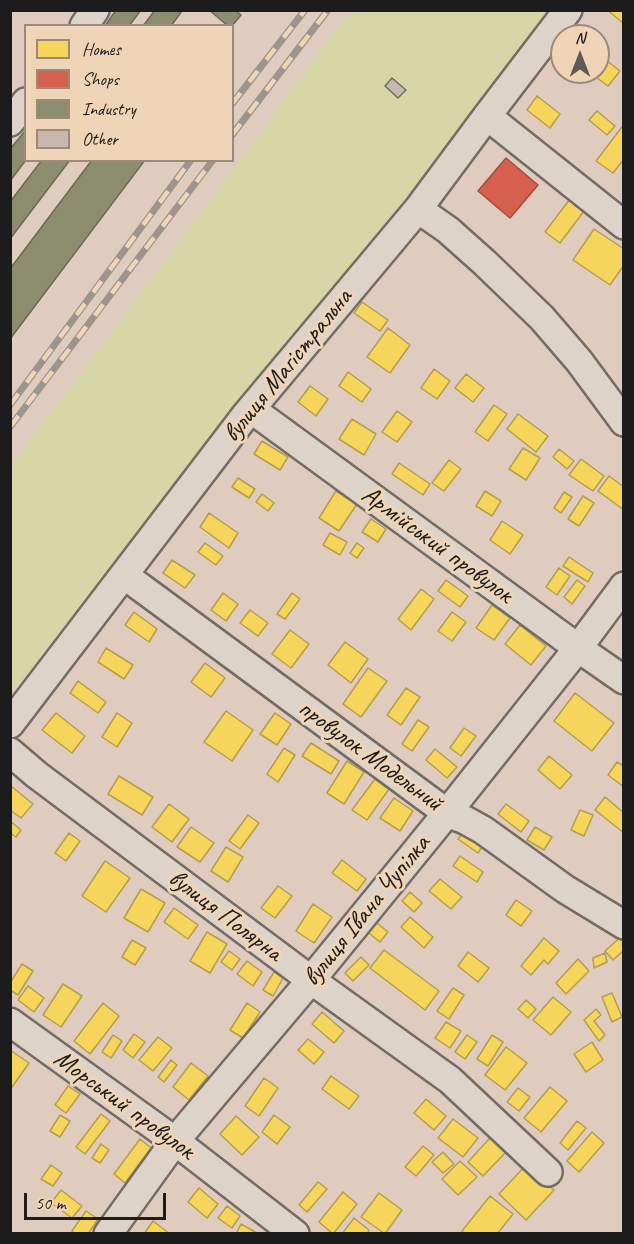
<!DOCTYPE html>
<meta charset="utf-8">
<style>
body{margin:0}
#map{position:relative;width:634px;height:1244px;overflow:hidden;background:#dfccbf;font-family:Caveat,sans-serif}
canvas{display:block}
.frame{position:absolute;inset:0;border:12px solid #1c1c1c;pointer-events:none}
.legend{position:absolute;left:24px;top:24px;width:210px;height:138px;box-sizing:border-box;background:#f0d4b7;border:2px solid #9b8a79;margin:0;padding:8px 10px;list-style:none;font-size:18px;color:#1c1c1c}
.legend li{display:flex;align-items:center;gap:12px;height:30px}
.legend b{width:30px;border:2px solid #9b8a79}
.north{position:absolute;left:550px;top:24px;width:60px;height:60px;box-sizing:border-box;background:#f0d4b7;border:2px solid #9b8a79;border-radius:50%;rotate:0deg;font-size:16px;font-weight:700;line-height:24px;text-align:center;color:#1c1c1c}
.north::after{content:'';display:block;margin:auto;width:21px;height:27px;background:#605a55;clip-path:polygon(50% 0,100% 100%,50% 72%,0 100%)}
.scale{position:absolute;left:24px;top:1193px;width:142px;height:27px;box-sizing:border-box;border:3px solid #1c1c1c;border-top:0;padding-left:8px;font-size:18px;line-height:21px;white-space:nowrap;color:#1c1c1c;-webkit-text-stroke:4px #f0d4b7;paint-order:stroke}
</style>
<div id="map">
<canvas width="634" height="1244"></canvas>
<div class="frame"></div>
<ul class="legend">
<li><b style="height:16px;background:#f6d55c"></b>Homes</li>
<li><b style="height:16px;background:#d6604d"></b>Shops</li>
<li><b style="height:16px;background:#8c8c6e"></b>Industry</li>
<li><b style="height:16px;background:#c8b6b0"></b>Other</li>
</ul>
<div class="north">N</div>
<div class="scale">50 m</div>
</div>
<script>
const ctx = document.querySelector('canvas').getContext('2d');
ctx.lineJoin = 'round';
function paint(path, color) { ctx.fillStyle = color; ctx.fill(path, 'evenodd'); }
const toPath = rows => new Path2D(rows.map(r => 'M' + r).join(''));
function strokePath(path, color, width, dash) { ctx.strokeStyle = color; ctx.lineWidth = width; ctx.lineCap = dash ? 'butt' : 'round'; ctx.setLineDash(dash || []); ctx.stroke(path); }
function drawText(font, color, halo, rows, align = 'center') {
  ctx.font = font + ' Caveat,sans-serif'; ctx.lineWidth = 6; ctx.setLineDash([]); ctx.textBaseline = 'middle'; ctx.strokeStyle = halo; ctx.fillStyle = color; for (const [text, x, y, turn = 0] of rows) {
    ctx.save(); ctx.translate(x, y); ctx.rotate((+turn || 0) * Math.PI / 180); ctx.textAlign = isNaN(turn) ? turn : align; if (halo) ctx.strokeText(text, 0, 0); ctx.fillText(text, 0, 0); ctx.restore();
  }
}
paint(toPath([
 [352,11,553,11,11,693,10,465,80,375,333,34]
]), '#d7d6a6');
const homes = toPath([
 [607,10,624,10,624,20,622,22,607,10],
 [598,54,620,71,608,86,589,72,598,72,598,54],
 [537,96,560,114,550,128,527,110,537,96],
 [597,111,615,126,607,135,589,120,597,111],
 [622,127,624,128,624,159,613,173,596,161,622,127],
 [570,199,584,211,560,243,545,232,570,199],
 [594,229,624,249,624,265,610,285,573,260,594,229],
 [362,302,388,320,380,331,354,313,362,302],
 [388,328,410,345,390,373,367,357,388,328],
 [434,369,450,381,437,399,421,388,434,369],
 [348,372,371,389,362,402,339,386,348,372],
 [466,374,484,388,473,402,455,388,466,374],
 [310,386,328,399,316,416,298,402,310,386],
 [494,405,507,414,488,441,475,432,494,405],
 [397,411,412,422,397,442,382,432,397,411],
 [518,414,548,436,536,452,507,429,518,414],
 [352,419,376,434,364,455,339,439,352,419],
 [262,441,288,457,280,470,254,454,262,441],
 [523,448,540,458,526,480,509,469,523,448],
 [559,449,574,461,567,469,553,457,559,449],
 [581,459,604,476,593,491,569,475,581,459],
 [449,460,461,469,444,491,432,483,449,460],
 [399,463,430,484,423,495,392,474,399,463],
 [609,476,624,487,624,510,598,491,609,476],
 [238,478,255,489,249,498,232,487,238,478],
 [336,491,357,504,339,531,319,518,336,491],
 [485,491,501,501,492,516,476,506,485,491],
 [564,492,572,497,561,513,554,508,564,492],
 [262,494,274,503,268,511,256,502,262,494],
 [583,496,594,503,579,526,568,519,583,496],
 [209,513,238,533,229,548,200,527,209,513],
 [371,519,386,529,378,542,362,532,371,519],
 [502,521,523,535,510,554,490,540,502,521],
 [330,533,347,542,340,555,323,545,330,533],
 [205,543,223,556,216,565,198,552,205,543],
 [357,543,364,548,357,558,350,553,357,543],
 [569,557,593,573,588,582,563,566,569,557],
 [172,560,195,575,185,588,163,573,172,560],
 [559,568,570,576,557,595,546,587,559,568],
 [446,580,468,596,460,607,438,591,446,580],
 [577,580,585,586,572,604,564,597,577,580],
 [421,589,434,599,411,630,398,619,421,589],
 [223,593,238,604,226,621,211,610,223,593],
 [292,593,300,599,285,619,277,614,292,593],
 [492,605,510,618,494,640,476,628,492,605],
 [250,610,268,623,258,636,240,623,250,610],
 [134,612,157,629,149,642,125,625,134,612],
 [452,612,466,622,452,641,438,631,452,612],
 [520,625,546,646,531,665,505,644,520,625],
 [290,630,309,644,291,668,272,654,290,630],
 [345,642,368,659,351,683,328,665,345,642],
 [106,648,133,665,124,679,98,662,106,648],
 [205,663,225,678,211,697,191,682,205,663],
 [368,668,387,681,361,717,343,704,368,668],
 [78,681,106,702,98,713,70,693,78,681],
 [406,688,420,697,401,725,387,715,406,688],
 [575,693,614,723,592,751,554,721,575,693],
 [226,711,253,730,232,761,204,742,226,711],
 [56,713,85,736,72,753,42,730,56,713],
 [117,713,132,723,117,747,102,737,117,713],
 [275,713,291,724,277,745,260,734,275,713],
 [418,720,429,727,412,751,402,744,418,720],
 [464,728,476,736,461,756,450,748,464,728],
 [311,743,339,761,331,774,302,756,311,743],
 [284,748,295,755,278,782,267,774,284,748],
 [435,749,457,767,447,778,426,760,435,749],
 [549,756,572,775,560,789,538,770,549,756],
 [347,761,364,772,344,804,327,793,347,761],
 [617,762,624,766,624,787,608,775,617,762],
 [119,776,153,797,142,815,108,794,119,776],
 [375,779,389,789,367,820,352,810,375,779],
 [10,785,33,804,21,818,10,810,10,785],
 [605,797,624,813,624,833,595,810,605,797],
 [394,798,413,811,400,831,380,818,394,798],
 [169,804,189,819,172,842,152,827,169,804],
 [506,804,529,821,521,832,498,814,506,804],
 [580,810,593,815,584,836,571,830,580,810],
 [248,815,259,823,240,849,229,841,248,815],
 [10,821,21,830,16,837,10,833,10,821],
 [191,827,214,843,200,862,177,847,191,827],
 [535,827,552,837,544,850,527,840,535,827],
 [464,831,483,845,478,853,458,839,464,831],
 [69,833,80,841,66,861,55,853,69,833],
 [226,847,243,857,228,882,211,871,226,847],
 [460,856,483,872,477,882,453,866,460,856],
 [342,860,366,879,357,891,332,873,342,860],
 [105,861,130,878,106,912,82,896,105,861],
 [440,879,462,897,451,909,429,891,440,879],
 [278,886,292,896,275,918,261,908,278,886],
 [141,889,165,903,148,932,124,918,141,889],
 [410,892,422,903,414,912,402,901,410,892],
 [516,900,532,911,521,926,506,915,516,900],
 [313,904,332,917,314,943,296,931,313,904],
 [174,908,198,925,188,939,164,922,174,908],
 [410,917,433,937,424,948,401,927,410,917],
 [372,919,388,932,380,942,364,929,372,919],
 [207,932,227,944,210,973,190,961,207,932],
 [624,934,624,950,613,960,605,951,624,934],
 [544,938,559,951,548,964,544,960,531,975,521,966,544,938],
 [132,940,146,948,135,965,122,957,132,940],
 [384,950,439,991,425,1010,370,968,384,950],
 [229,951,240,959,232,970,221,962,229,951],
 [468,952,489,968,478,982,458,966,468,952],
 [605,953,607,962,594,968,593,958,605,953],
 [361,957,369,965,353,981,345,973,361,957],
 [578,959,589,971,566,994,556,983,578,959],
 [247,961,262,972,253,986,237,974,247,961],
 [22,964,33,971,18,995,10,990,10,983,22,964],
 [274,972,283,978,273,996,263,990,274,972],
 [63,984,82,996,61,1027,43,1015,63,984],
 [28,986,44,998,34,1012,18,1000,28,986],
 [453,988,464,995,449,1019,437,1011,453,988],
 [612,993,622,1017,612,1022,602,997,612,993],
 [553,997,571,1012,551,1035,533,1020,553,997],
 [526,1000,536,1009,528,1018,518,1009,526,1000],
 [103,1003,119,1016,90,1054,74,1041,103,1003],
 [247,1003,260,1012,243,1038,230,1030,247,1003],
 [596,1009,601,1015,594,1021,605,1035,599,1041,584,1020,596,1009],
 [322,1012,344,1031,334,1043,312,1024,322,1012],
 [446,1022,461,1031,450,1048,435,1038,446,1022],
 [134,1034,145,1042,133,1058,123,1050,134,1034],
 [113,1035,122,1041,111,1058,102,1052,113,1035],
 [467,1035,477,1042,465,1059,455,1052,467,1035],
 [492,1035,503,1042,488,1066,477,1059,492,1035],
 [158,1037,172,1048,153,1071,139,1060,158,1037],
 [308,1039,324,1052,314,1064,298,1050,308,1039],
 [592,1042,603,1060,586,1072,574,1054,592,1042],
 [506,1047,527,1063,505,1090,485,1075,506,1047],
 [10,1050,29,1063,10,1090,10,1050],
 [171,1060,177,1065,164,1082,158,1077,171,1060],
 [191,1063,208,1076,189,1100,173,1087,191,1063],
 [331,1076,359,1096,349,1109,322,1089,331,1076],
 [264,1078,278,1088,259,1116,245,1106,264,1078],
 [68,1086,80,1094,66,1113,55,1105,68,1086],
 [550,1087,567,1101,541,1132,524,1118,550,1087],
 [518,1088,530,1097,519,1111,507,1102,518,1088],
 [426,1099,446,1116,434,1130,414,1113,426,1099],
 [101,1114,110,1121,85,1154,76,1147,101,1114],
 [60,1115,70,1121,60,1137,50,1131,60,1115],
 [274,1115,290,1127,277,1144,262,1132,274,1115],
 [236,1116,259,1137,242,1155,220,1134,236,1116],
 [453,1119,478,1138,463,1157,438,1138,453,1119],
 [577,1121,586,1128,568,1150,560,1143,577,1121],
 [592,1132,604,1143,579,1172,567,1161,592,1132],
 [490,1138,506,1152,483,1176,468,1162,490,1138],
 [140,1139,151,1148,125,1183,114,1174,140,1139],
 [101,1144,109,1150,100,1163,92,1158,101,1144],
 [423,1146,434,1155,416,1176,405,1167,423,1146],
 [443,1152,454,1164,443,1173,432,1162,443,1152],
 [460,1161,477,1177,458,1195,442,1179,460,1161],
 [51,1165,62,1173,53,1186,41,1179,51,1165],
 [526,1165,554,1190,526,1220,499,1194,526,1165],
 [318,1182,327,1189,307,1212,299,1205,318,1182],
 [199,1188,218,1204,207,1218,188,1202,199,1188],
 [61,1190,82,1206,72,1218,51,1203,61,1190],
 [343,1192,357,1204,333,1234,319,1222,343,1192],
 [379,1193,402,1210,385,1234,361,1217,379,1193],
 [490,1196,513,1214,497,1234,464,1234,462,1231,490,1196],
 [227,1206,240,1216,232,1228,218,1218,227,1206],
 [86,1211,98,1219,88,1234,75,1234,72,1231,86,1211],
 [354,1218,369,1230,367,1234,342,1234,354,1218],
 [153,1221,170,1234,144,1234,153,1221],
 [241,1224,257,1233,257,1234,236,1234,241,1224]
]);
paint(homes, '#f6d55c');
strokePath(homes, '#b59e49', 1.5);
const shops = toPath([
 [506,158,538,185,510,218,478,191,506,158]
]);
paint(shops, '#d6604d');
strokePath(shops, '#9e4c3e', 1.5);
const industry = toPath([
 [116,10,141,10,129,26,105,26,116,10],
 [155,10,182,10,182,11,171,26,143,26,155,10],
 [209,10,235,10,241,15,232,26,228,26,209,10],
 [26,130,26,160,10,181,10,149,26,130],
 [42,160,70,160,10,239,10,202,42,160],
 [92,160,145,160,10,339,10,269,92,160]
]);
paint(industry, '#8c8c6e');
strokePath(industry, '#6a6a55', 1.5);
const building = toPath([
 [392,78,406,90,398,98,385,86,392,78]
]);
paint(building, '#c8b6b0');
strokePath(building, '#746b65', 1.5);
const minor = toPath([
 [84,26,95,10],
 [487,116,624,225],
 [10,122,26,102],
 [418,209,448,230,485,263,542,318,579,361,624,422],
 [251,409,578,648,624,680],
 [124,575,447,813,465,820,483,830,565,889,624,925],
 [10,724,245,416,418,209,487,116,568,10],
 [10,752,37,775,311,980,450,1080,548,1172],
 [10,1022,175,1141,295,1234],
 [108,1234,175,1141,311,980,447,813,578,648,624,586]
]);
strokePath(minor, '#746b65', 32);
strokePath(minor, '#ddd3c8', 27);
const rail = toPath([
 [232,104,305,10],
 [232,135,328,10],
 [10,405,191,160],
 [10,427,213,160]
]);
strokePath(rail, '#9c948d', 7);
strokePath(rail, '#f0d4b7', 4.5, [14]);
drawText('26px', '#1c1c1c', '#f0d4b7', [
 ["вулиця Магістральна",288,366,-51],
 ["Армійський провулок",437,545,36],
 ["провулок Модельний",370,756,36],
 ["вулиця Івана Чупілка",367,911,-51],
 ["вулиця Полярна",225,916,37],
 ["Морський провулок",124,1105,36]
]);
</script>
